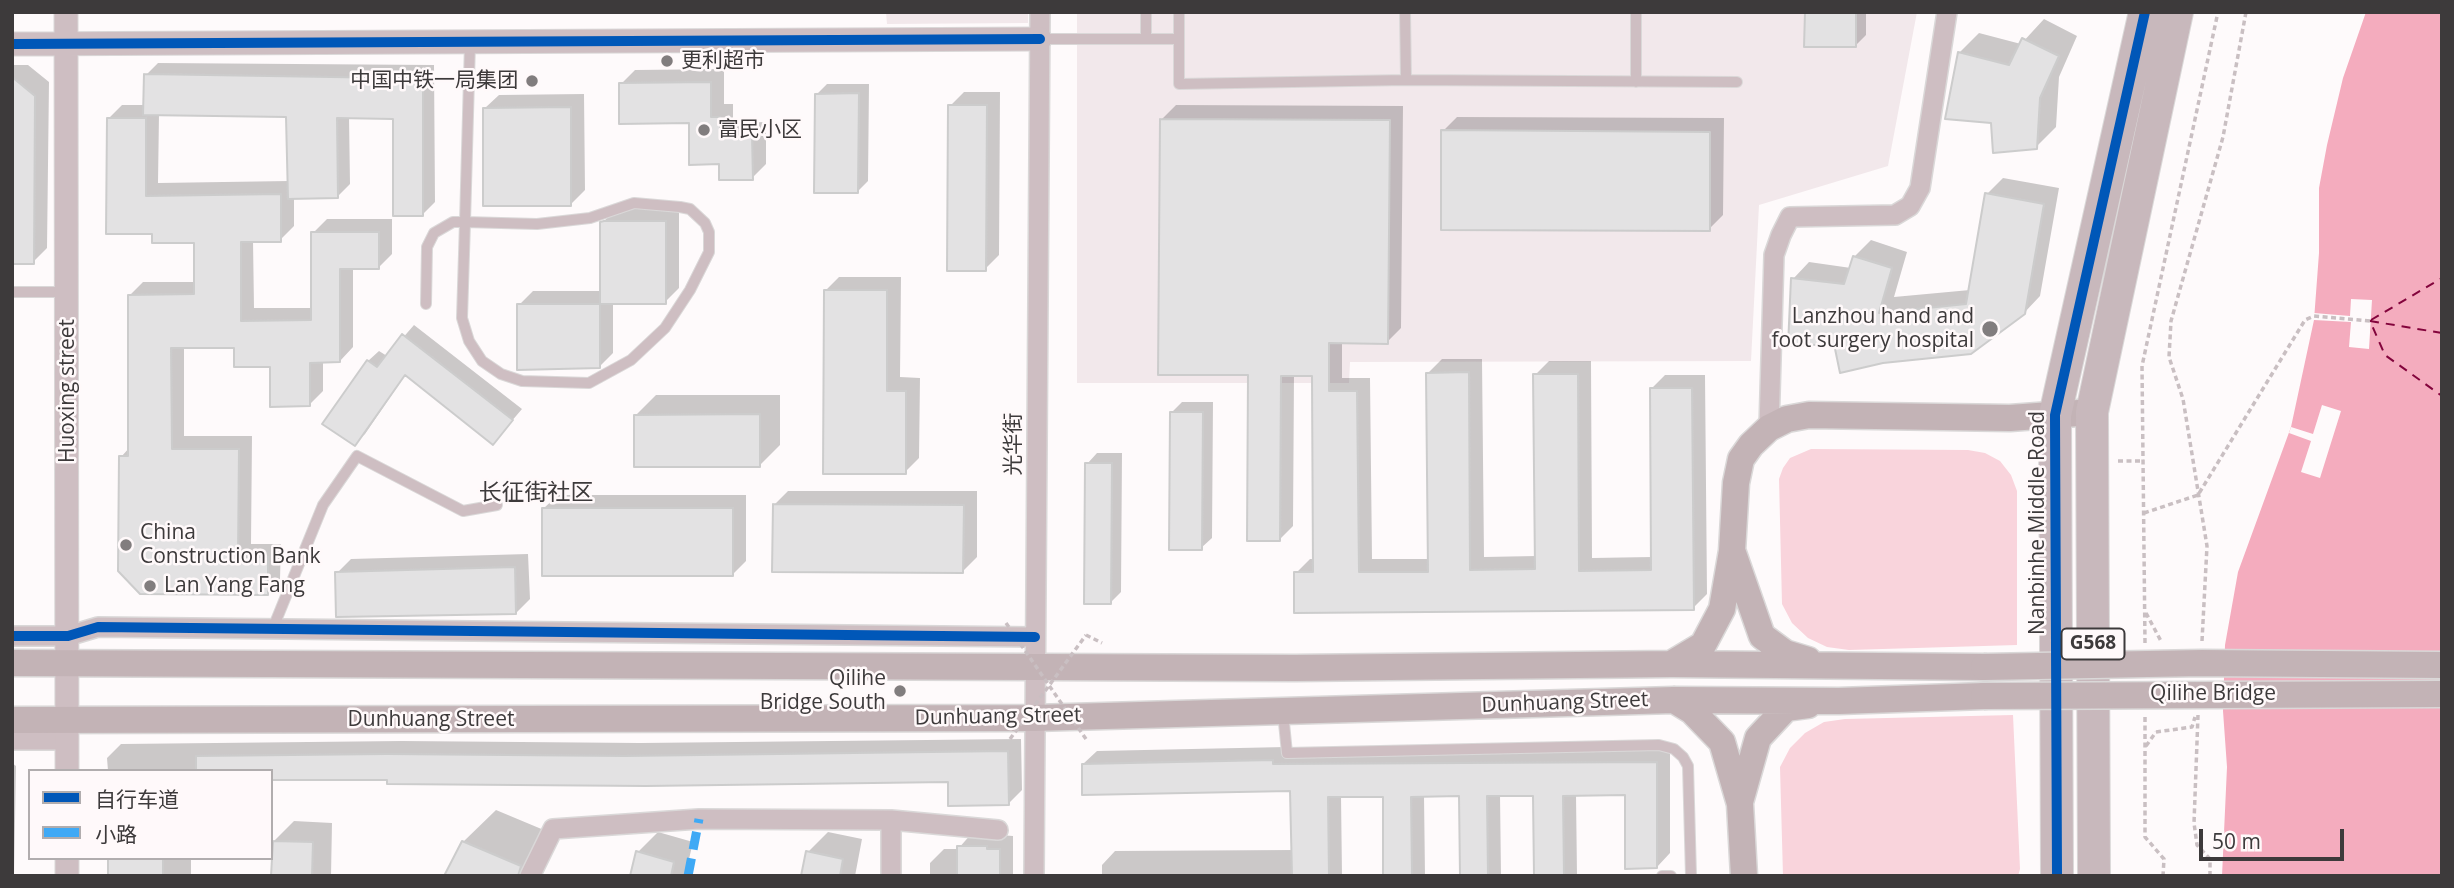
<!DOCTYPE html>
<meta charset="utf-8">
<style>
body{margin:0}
#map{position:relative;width:2454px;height:888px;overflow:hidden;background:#fefafb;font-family:"Open Sans","Noto Sans SC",sans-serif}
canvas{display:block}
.frame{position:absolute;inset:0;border:14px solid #3d3a3b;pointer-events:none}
.legend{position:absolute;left:28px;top:769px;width:245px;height:91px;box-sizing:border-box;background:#fff9fa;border:2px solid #b1adae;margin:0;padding:9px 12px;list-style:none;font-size:21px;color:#3d3a3b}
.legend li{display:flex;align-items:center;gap:14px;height:35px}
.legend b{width:35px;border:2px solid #b1adae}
.scale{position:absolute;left:2199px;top:829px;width:145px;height:32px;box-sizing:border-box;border:4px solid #3d3a3b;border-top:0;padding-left:9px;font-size:21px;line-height:24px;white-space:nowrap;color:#3d3a3b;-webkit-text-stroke:5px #fff9fa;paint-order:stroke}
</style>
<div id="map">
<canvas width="2454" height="888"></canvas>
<div class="frame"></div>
<ul class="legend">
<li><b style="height:9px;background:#0057b8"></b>自行车道</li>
<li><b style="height:9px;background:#3fa9f5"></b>小路</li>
</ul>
<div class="scale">50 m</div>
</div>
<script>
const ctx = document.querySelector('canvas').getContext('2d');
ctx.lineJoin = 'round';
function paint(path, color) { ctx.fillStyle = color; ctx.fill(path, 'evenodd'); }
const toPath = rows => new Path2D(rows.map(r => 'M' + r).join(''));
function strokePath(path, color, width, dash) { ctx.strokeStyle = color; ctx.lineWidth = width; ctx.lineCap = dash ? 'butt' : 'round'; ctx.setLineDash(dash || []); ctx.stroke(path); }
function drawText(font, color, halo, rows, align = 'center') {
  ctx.font = font + ' "Open Sans","Noto Sans SC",sans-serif'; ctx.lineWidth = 5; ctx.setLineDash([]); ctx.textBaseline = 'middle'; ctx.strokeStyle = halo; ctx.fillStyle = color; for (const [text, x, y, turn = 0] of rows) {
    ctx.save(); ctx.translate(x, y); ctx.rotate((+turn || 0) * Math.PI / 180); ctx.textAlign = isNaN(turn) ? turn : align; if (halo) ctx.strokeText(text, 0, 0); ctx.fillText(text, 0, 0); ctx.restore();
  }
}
paint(toPath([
 [886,12,1028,12,1028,23,887,24],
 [1077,12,1917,12,1888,166,1759,205,1751,361,1350,362,1349,383,1077,383]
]), '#f2e8eb');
paint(toPath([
 [1811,449,1968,450,1985,453,2000,461,2011,475,2017,491,2017,645,1849,650,1827,647,1808,638,1792,623,1782,604,1779,479,1783,468,1790,458],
 [2013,715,2020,869,2018,876,1783,876,1780,767,1790,748,1805,733,1824,722,1845,719]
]), '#f9d4dc');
paint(toPath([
 [2366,12,2442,12,2442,876,2222,876,2227,767,2223,711,2225,645,2238,572,2291,427,2314,320,2319,253,2319,188,2327,145,2343,78]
]), '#f4acbe');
paint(toPath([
 [2351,299,2372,300,2369,349,2349,347,2351,322,2314,320,2314,313,2350,316],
 [2322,405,2341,411,2320,478,2301,472,2311,441,2289,433,2291,427,2313,434]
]), '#fefafb');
paint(toPath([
 [1806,12,1866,12,1866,35,1855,46],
 [2044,19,2077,36,2059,77,2056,127,2036,147,1992,122,1959,53,1979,33,2021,44],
 [158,63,434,65,435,202,422,215,395,117,349,116,350,184,338,196,294,197,294,226,280,240,253,240,254,308,313,308,313,233,327,219,392,219,392,254,378,268,353,268,353,347,340,361,323,361,323,391,309,405,272,365,235,346,184,346,184,436,252,436,251,544,281,544,280,579,267,593,121,457,130,447,129,296,143,282,195,282,195,241,153,232,108,119,122,105,145,105,146,75],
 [159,114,288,115,289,181,158,183],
 [12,65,28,65,49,82,47,248,33,262,12,262],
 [724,69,724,104,733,104,733,123,766,122,766,164,752,178,721,163,690,121,621,84,635,70],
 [827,84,869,84,868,181,858,191,817,94],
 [964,92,1000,92,999,255,985,269,950,106],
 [584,94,585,190,571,204,485,108,499,95],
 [1176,105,1403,106,1401,328,1387,342,1342,342,1342,378,1370,378,1372,559,1429,559,1428,373,1442,359,1482,359,1484,557,1536,556,1535,375,1549,361,1591,361,1592,558,1652,557,1651,389,1665,375,1705,375,1707,594,1693,608,1296,573,1310,559,1315,559,1314,374,1294,374,1293,526,1279,540,1250,374,1162,119],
 [1457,117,1724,118,1723,215,1709,229,1443,131],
 [2003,178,2059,188,2040,296,2024,313,1835,342,1793,279,1809,262,1851,268,1854,257,1871,240,1907,252,1894,297,1970,290,1987,194],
 [679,208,679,288,665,302,613,302,613,353,599,367,519,305,533,291,602,291,602,223,616,209],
 [839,277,901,277,900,377,920,378,919,458,905,472,825,291],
 [414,325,522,409,493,443,406,374,365,434,354,444,368,361,379,351,387,356],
 [656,395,780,395,780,445,760,465,636,415],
 [1182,402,1213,402,1212,538,1201,548,1172,412],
 [1097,453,1122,453,1121,592,1110,603,1087,464],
 [788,491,977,491,977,557,963,571,774,505],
 [558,495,746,495,746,561,732,575,544,508],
 [528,554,530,599,516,613,337,573,351,559],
 [1021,739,1022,790,1008,804,950,781,389,778,271,771,108,771,107,758,121,744,402,741,640,743],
 [1286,747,1286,751,1670,749,1670,853,1657,867,1627,793,1576,794,1577,876,1536,876,1535,794,1500,794,1501,876,1462,876,1461,794,1424,795,1425,876,1385,876,1384,795,1341,795,1342,876,1102,876,1102,865,1115,851,1293,850,1291,789,1083,764,1097,751],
 [12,763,16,766,14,876,12,876],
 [496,810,551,833,527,876,446,876,463,842],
 [294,821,332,823,331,876,273,876,274,841],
 [658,832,693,842,685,876,632,876,638,852],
 [828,832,862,839,855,876,803,876,808,852],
 [972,833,1013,836,1013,876,930,876,930,863,944,849,958,849],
 [109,858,191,858,191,876,110,876]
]), '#0003');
strokePath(toPath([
 [2371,320,2442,278],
 [2442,333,2370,321,2385,355,2442,396]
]), '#83043c', 2, [9, 7]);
const building = toPath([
 [1805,12,1856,12,1856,47,1804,47,1805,12],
 [2022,38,2059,56,2040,98,2037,149,1993,153,1991,123,1945,119,1958,52,2009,65,2022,38],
 [144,74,393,78,423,76,423,216,393,216,393,119,337,118,338,198,288,199,286,117,143,115,144,74],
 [12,77,35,96,34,264,12,264,12,77],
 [711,82,711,117,720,117,720,136,752,135,753,180,719,180,719,164,689,165,689,123,619,124,619,83,711,82],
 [859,93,858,193,814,193,815,94,859,93],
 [948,105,987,105,986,271,947,271,948,105],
 [571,107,571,206,483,206,483,108,571,107],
 [107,118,146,118,146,196,281,194,281,242,241,242,241,321,311,320,311,232,379,232,379,269,340,269,340,362,310,363,310,406,270,407,270,367,234,367,234,348,171,348,172,449,239,449,238,557,268,557,268,595,140,594,118,571,119,456,128,456,128,295,194,294,194,243,152,243,152,234,106,234,107,118],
 [1160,119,1390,120,1388,344,1329,343,1329,391,1357,391,1359,572,1428,572,1426,373,1469,372,1470,570,1535,569,1533,374,1578,374,1579,571,1651,570,1650,388,1692,388,1694,610,1294,613,1294,572,1313,572,1312,376,1281,376,1280,541,1247,541,1248,375,1158,375,1160,119],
 [1441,130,1710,132,1710,231,1441,230,1441,130],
 [1985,193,2044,204,2025,314,1971,354,1883,363,1840,373,1834,344,1788,346,1791,278,1844,284,1853,256,1892,268,1879,313,1966,304,1985,193],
 [604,221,666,221,666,304,600,304,600,222,604,221],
 [824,290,887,290,887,391,906,391,906,474,823,474,824,290],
 [517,304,600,304,600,368,517,370,517,304],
 [402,334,513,420,493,445,405,375,355,446,322,424,367,360,377,367,402,334],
 [1170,412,1203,412,1202,550,1169,550,1170,412],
 [760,414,760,467,634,467,634,415,760,414],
 [1085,463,1112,463,1111,604,1084,604,1085,463],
 [773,504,964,505,963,573,772,572,773,504],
 [542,508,733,508,733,576,542,576,542,508],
 [515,567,516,614,336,617,335,572,515,567],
 [1008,751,1009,805,948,806,948,782,646,786,387,784,387,780,271,780,271,771,196,771,196,756,387,754,625,756,1008,751],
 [1273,760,1273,764,1657,762,1657,868,1625,869,1625,795,1563,796,1564,876,1534,876,1533,796,1487,796,1488,876,1460,876,1459,796,1411,797,1412,876,1383,876,1383,797,1328,797,1329,876,1292,876,1290,791,1082,795,1082,764,1273,760],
 [273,841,313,842,312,876,271,876,273,841],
 [462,841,521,866,518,876,444,876,462,841],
 [957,846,987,846,987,849,1000,849,1000,876,957,876,957,846],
 [636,851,674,862,671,876,630,876,636,851],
 [806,851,843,859,840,876,801,876,806,851],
 [108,858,163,858,163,876,108,876,108,858]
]);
paint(building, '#e3e2e3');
strokePath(building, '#ccc', 2);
const service = toPath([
 [1146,12,1146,39],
 [1179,12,1179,84,1406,80,1405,12],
 [1636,12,1636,82],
 [1040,39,1179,39],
 [1406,80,1737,82],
 [12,292,67,292],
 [426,304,427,247,434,233,453,222,465,222,537,224,590,218,634,203,680,207,690,209,705,223,709,232,709,252,690,290,665,328,631,360,589,383,522,381,501,374,482,361,469,341,462,318,465,222,470,43],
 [273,628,323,505,357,456,463,511,497,505],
 [1283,713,1287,753,1659,745,1674,749,1683,757,1688,766,1691,876],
 [1662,876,1671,876]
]);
const minor = toPath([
 [1769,428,1774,255,1781,235,1790,217,1895,215,1910,206,1920,188,1947,12],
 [12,636,68,636,98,627,1035,637],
 [12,740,68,740],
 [891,820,891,876],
 [530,876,553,829,699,819,891,820,998,830],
 [1034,876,1040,12]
]);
const tertiary = toPath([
 [66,12,67,771],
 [12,44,1040,39],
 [67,876,67,858]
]);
const secondary = toPath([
 [1733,553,1762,636,1785,653,1808,660],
 [12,663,1295,668,1672,664,1984,667],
 [1673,663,1703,645,1722,609,1732,551,1736,483,1741,459,1751,445,1769,428,1787,419,1809,415,2010,418,2092,412],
 [1674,700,1692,711,1722,742,1740,804,1744,876],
 [12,720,1034,718,1674,700,1839,701,1984,696],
 [1740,802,1758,738,1786,708,1808,705]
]);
const trunk = toPath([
 [2057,876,2055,415,2145,12],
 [2094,876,2092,412,2177,12]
]);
strokePath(service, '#dad8d8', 12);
strokePath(minor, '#dad8d8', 22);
strokePath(tertiary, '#dad8d8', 25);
strokePath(secondary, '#dad8d8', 29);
strokePath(trunk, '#dad8d8', 34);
strokePath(toPath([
 [2118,461,2144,461],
 [2144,513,2198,495,2305,320,2314,316,2370,321],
 [2146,613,2162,643],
 [1086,635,1102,643],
 [2202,641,2207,546,2183,399,2169,357,2171,321,2223,137,2246,12],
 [2145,643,2142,366,2218,12],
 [2198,715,2194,823,2197,845,2210,859,2210,876],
 [2145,717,2145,837,2164,859,2163,876],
 [2146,746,2156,732]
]), '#c9bfc2', 3.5, [5, 3.5]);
strokePath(service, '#cebec2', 10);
strokePath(minor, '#cebec2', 19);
strokePath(tertiary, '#cebec2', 23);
strokePath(secondary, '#c3b3b6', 26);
strokePath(trunk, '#c8b8bc', 32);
const secondaryBridge = toPath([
 [1984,667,2202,663,2442,665],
 [1984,696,2442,694]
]);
strokePath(secondaryBridge, '#dad8d8', 29, []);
strokePath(toPath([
 [1006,623,1088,742],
 [2156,732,2192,727,2195,717],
 [1010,739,1086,635]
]), '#c9bfc2', 3.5, [5, 3.5]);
strokePath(secondaryBridge, '#c3b3b6', 26);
strokePath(toPath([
 [688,876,699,819]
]), '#3fa9f5', 9, [18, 9]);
strokePath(toPath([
 [12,44,1040,39],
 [12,636,68,636,98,627,1035,637],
 [2057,876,2055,415,2145,12]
]), '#0057b8', 10);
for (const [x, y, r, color] of [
 [667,61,7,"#817d7e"],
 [532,81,7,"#817d7e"],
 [704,130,7,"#817d7e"],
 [1990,329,9,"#817d7e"],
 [126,545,7,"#817d7e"],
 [150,586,7,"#817d7e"],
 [900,691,7,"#817d7e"]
]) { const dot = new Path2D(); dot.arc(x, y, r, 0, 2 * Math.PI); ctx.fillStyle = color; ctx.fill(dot); strokePath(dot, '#fff9fa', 2.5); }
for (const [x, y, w] of [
 [2093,644,63]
]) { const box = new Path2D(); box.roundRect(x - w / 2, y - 15.5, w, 31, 5); ctx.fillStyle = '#fff9fa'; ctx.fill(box); strokePath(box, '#3d3a3b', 2); }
drawText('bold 19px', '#3d3a3b', null, [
 ["G568",2093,644]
]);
drawText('21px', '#3d3a3b', '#fff9fa', [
 ["更利超市",681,61],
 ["中国中铁一局集团",518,81,"right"],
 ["富民小区",718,130],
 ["Lanzhou hand and",1974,317,"right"],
 ["foot surgery hospital",1974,341,"right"],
 ["China",140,533],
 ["Construction Bank",140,557],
 ["Lan Yang Fang",164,586],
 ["Qilihe",886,679,"right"],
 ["Bridge South",886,703,"right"]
], 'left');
drawText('21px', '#3d3a3b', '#fff9fa', [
 ["Huoxing street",68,391,-90],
 ["光华街",1014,444,-90],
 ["Nanbinhe Middle Road",2038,523,-90],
 ["Qilihe Bridge",2213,694],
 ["Dunhuang Street",1565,703,-2],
 ["Dunhuang Street",998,717,-1],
 ["Dunhuang Street",431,720]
]);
drawText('23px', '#3d3a3b', '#fff9fa', [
 ["长征街社区",536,493]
]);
</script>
